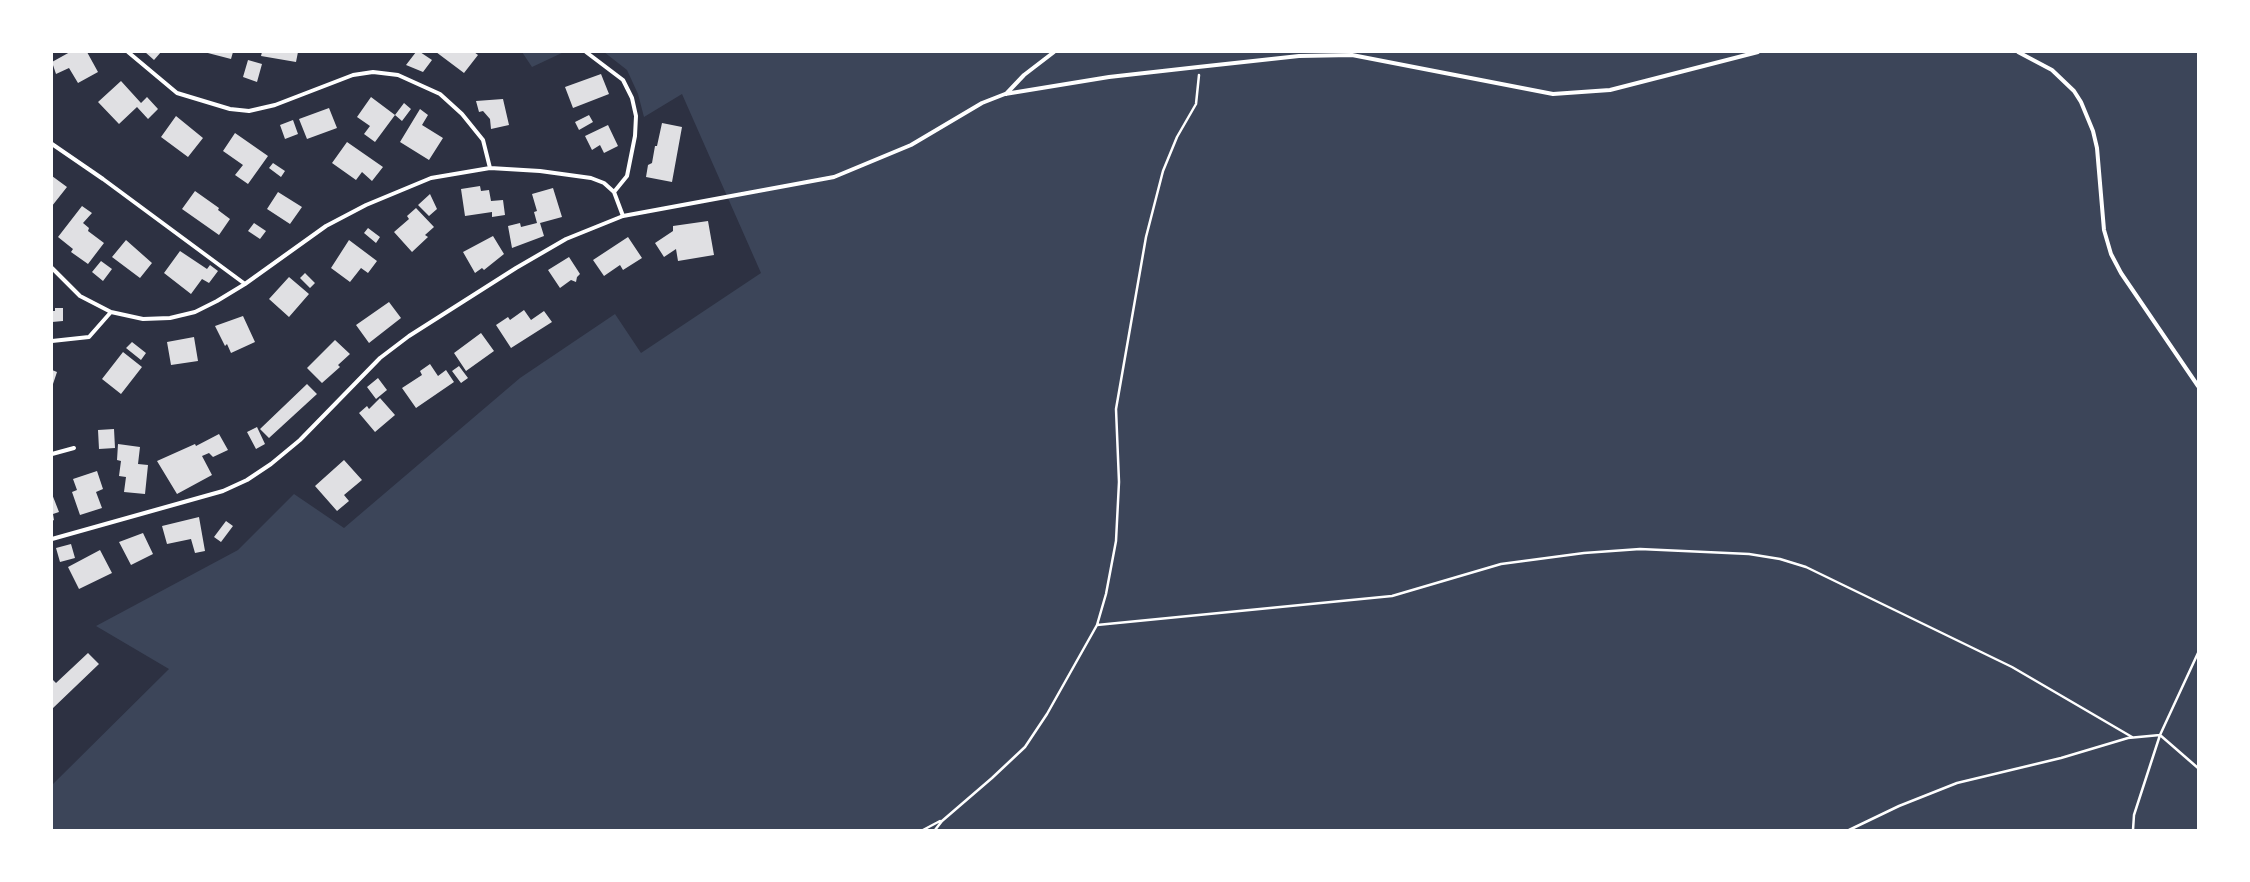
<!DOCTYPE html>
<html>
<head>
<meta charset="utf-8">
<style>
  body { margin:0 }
  #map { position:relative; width:2250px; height:882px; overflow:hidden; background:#2d3142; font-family:Jost,sans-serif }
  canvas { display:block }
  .frame { position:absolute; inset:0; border:53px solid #fff; pointer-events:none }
</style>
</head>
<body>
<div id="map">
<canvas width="2250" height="882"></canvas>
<div class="frame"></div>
</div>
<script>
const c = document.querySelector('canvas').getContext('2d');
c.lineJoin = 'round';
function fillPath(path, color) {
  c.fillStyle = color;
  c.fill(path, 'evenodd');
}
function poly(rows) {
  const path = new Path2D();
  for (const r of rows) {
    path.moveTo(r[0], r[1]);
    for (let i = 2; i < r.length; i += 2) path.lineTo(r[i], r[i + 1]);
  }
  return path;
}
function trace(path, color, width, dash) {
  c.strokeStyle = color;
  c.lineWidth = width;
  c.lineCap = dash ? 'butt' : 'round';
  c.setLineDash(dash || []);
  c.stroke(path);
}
const green = poly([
  [522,52,564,52,532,67],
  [604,52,2198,52,2198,830,52,830,52,785,169,669,96,626,238,550,294,494,344,528,520,378,615,314,641,353,761,273,682,94,644,117,638,94,627,70]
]);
const building = poly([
  [70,52,87,52,98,72,78,83,69,68,56,74,52,62],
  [145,52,161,52,154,60],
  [204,52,233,52,231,59],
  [262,52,298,52,296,62,261,56],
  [416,52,420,52,432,60,423,72,406,65],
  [436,52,474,52,478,55,464,73],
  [248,60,262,64,257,82,243,77],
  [601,74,609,94,573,108,565,87],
  [121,81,141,103,147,97,158,109,148,119,137,107,119,124,98,102],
  [371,97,395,115,375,142,364,134,370,126,357,117],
  [503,99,509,125,491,129,490,119,483,111,479,112,476,101],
  [404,103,411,109,402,121,395,115],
  [329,108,337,128,307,139,299,119],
  [420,109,428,115,422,125,443,138,429,160,400,142],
  [589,115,593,122,579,130,575,122],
  [176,116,203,138,188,157,161,137],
  [293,120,298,134,285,139,280,125],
  [662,123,682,127,672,182,646,177,648,165,652,163,655,146,657,146],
  [608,125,618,146,604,153,600,145,592,150,585,136],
  [235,133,268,156,248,184,235,175,243,165,223,151],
  [347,142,383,167,372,181,362,172,356,180,332,163],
  [273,163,285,171,281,177,269,168],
  [52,176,67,187,52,206],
  [480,186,481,191,489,190,491,201,503,200,505,215,492,217,492,212,465,216,461,189],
  [553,188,562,217,540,223,544,236,512,248,508,226,520,223,521,227,537,223,534,212,537,211,532,194],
  [195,191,219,208,218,210,230,219,219,235,182,209],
  [278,192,302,207,290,224,267,209],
  [430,194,437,209,429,216,418,205],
  [82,206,92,213,83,223,89,228,88,231,104,243,88,264,71,252,73,249,58,237],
  [416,208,434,227,425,235,428,237,412,252,394,232,409,219,407,216],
  [708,221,714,255,678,261,676,249,664,257,655,243,673,231,673,226],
  [254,223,266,231,260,239,248,231],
  [368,228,380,237,376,243,364,233],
  [493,236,504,254,484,270,482,268,475,273,463,252],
  [628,237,642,258,623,270,620,265,604,276,593,260],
  [126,240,152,263,140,278,112,257],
  [349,240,377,261,368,273,361,268,350,282,331,268],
  [180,251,207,269,210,265,218,271,209,283,202,279,191,294,164,273],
  [569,257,580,274,577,277,576,282,571,280,560,288,548,270],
  [101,261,112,269,103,281,92,272],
  [305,273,315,283,310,288,300,278],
  [289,277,309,294,289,317,269,299],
  [389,302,401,318,369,343,356,325],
  [55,308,63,308,63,321,52,322,52,311,55,311],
  [524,310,531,320,544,311,552,322,511,348,496,325,508,317,510,320],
  [243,316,255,342,231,353,227,344,225,346,215,326],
  [481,333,494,351,466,371,454,353],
  [194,337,198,361,171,365,167,342],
  [335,340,350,354,338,365,340,367,322,383,307,368],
  [132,342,146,353,141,360,126,348],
  [123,352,142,367,121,394,102,379],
  [430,364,438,376,446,370,454,382,416,408,402,388,422,375,420,371],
  [459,366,468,378,461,383,452,371],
  [52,370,57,372,52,387],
  [378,378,387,390,376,399,367,387],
  [307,384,317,394,269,438,260,429],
  [380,398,395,415,375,432,359,413,367,406,369,409],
  [257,427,265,444,256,449,247,432],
  [114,429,115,448,99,449,98,430],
  [219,434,228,450,213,457,209,453,202,456,212,475,177,494,157,461,195,444,196,446],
  [118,444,140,447,138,464,148,465,145,494,124,492,126,477,119,476,121,461,117,460],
  [344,460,362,480,344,495,349,501,337,511,315,486],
  [97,471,103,489,96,492,102,508,80,515,72,492,77,490,73,479],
  [52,494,59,512,53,514,54,520,52,521],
  [199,517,205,551,195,553,191,539,167,544,162,526],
  [226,521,233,526,221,542,214,537],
  [143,533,153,554,131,565,119,542],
  [71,544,75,558,60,562,56,548],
  [100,550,112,573,79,589,68,567],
  [88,653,99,664,52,709,52,679,56,683]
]);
const path = poly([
  [1097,625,1392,596,1501,564,1584,553,1640,549,1749,554,1780,559,1806,567,2012,667,2132,737],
  [923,830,940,821],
  [935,830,942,821,992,778,1025,747,1047,714,1097,625,1106,594,1116,541,1119,482,1116,409,1146,237,1163,171,1177,137,1196,104,1199,75],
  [1849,830,1899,806,1957,783,2061,758,2128,738,2160,735,2198,768],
  [2133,830,2134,815,2160,735,2198,653]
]);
const minor = poly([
  [128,52,177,93,230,109,249,111,275,105,353,75,373,72,398,75,440,94,462,114,483,140,490,168],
  [586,52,623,80,632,98,636,116,635,136,627,176,614,192],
  [2018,52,2052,70,2074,91,2081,102,2093,131,2097,148,2104,230,2111,254,2121,273,2198,386],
  [1006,94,1024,75,1054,52],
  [52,144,103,179,245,284],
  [52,268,80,296,111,312,143,319,170,318,195,312,217,301,245,284,326,226,366,205,431,178,490,168,540,171,591,178,604,183,614,192,623,216],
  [52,341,89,337,111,312],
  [52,454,74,448],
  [52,539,223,491,247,480,271,464,300,440,380,358,409,336,516,268,566,239,623,216,834,177,911,145,982,103,1005,94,1109,77,1198,67,1299,56,1352,55,1553,94,1610,90,1758,52]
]);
fillPath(green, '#3c4559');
fillPath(building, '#e0e0e3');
trace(path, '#fff', 2.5);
trace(minor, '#fff', 4);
</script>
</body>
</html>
